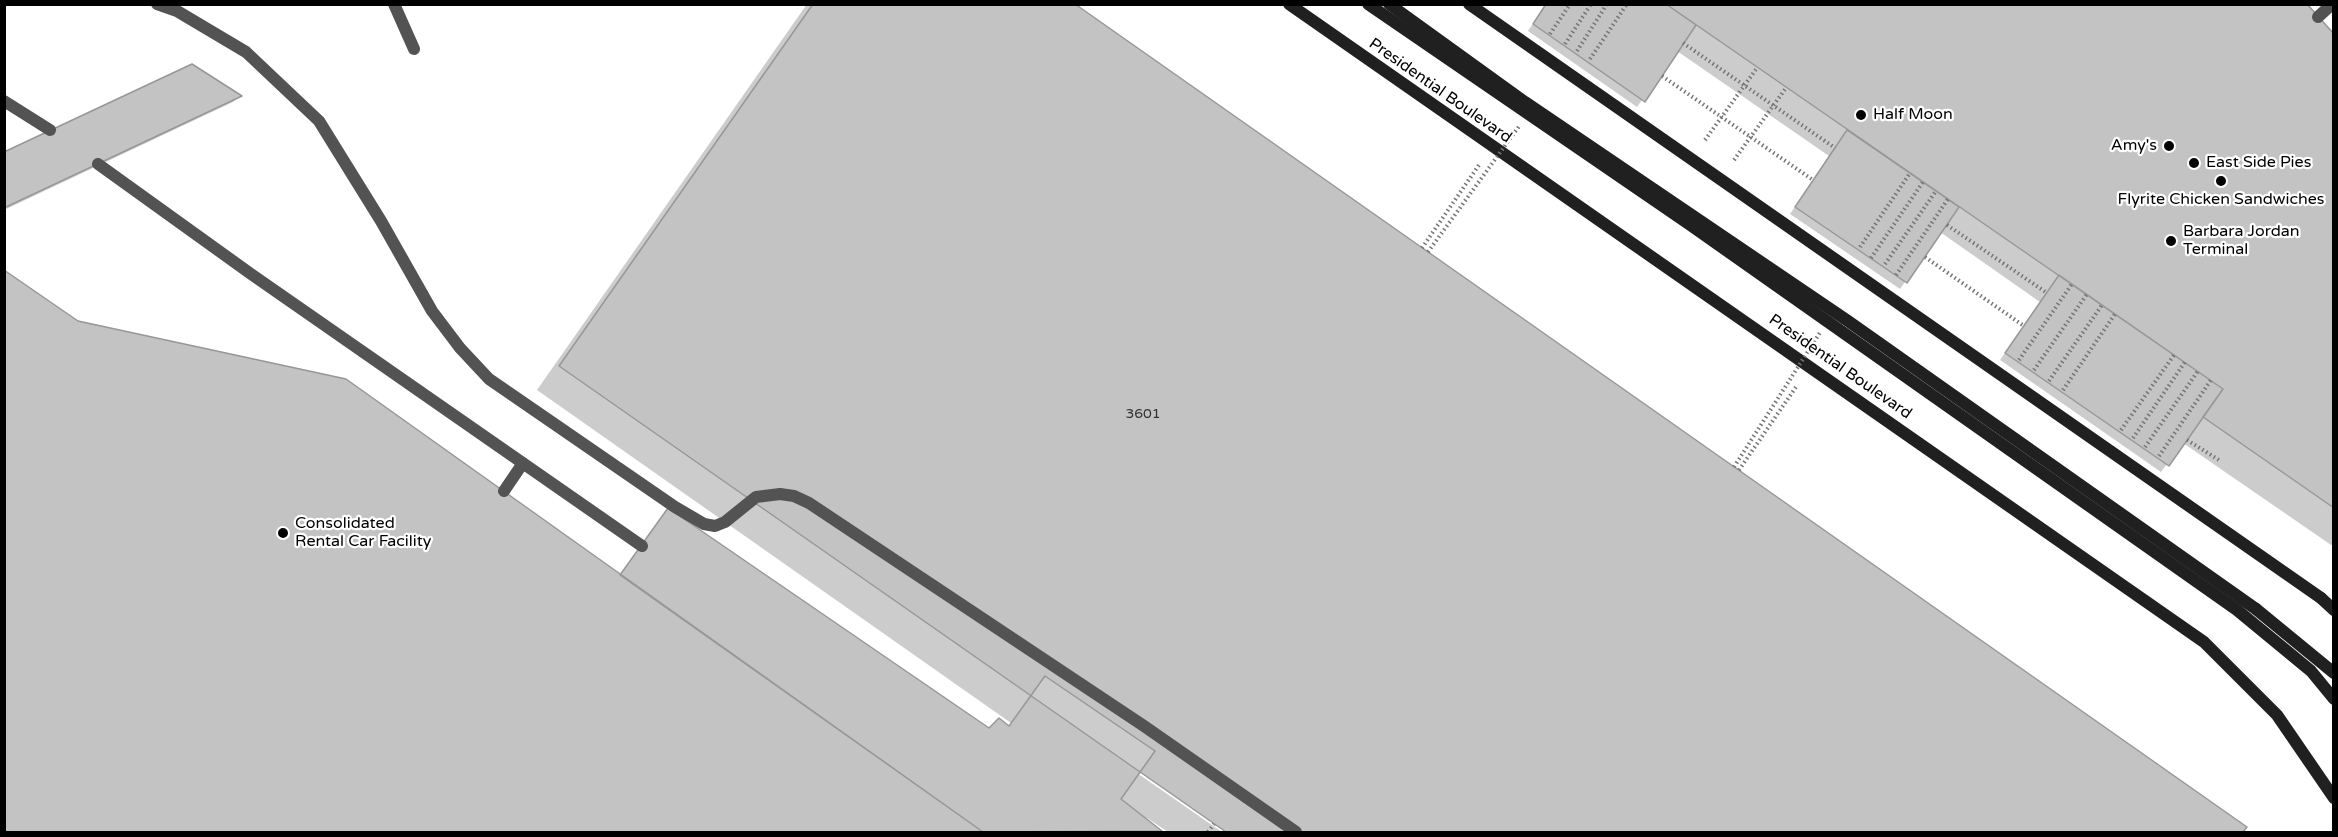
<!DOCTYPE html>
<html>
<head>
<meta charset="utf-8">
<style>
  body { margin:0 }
  #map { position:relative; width:2338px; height:837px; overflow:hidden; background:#fff; font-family:"Varela Round",sans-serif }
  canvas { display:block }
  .frame { position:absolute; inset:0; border:6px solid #000; pointer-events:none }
</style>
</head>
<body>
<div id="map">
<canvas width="2338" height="837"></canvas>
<div class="frame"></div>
</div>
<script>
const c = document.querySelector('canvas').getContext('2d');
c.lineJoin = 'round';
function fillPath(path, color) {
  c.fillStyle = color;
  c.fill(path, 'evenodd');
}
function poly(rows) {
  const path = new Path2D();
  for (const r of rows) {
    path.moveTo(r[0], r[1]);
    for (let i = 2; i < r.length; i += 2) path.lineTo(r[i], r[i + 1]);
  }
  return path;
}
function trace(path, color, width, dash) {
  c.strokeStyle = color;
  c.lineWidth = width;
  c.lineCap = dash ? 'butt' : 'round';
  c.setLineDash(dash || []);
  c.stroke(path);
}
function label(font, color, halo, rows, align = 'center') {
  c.font = font + ' "Varela Round",sans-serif';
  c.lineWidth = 4.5;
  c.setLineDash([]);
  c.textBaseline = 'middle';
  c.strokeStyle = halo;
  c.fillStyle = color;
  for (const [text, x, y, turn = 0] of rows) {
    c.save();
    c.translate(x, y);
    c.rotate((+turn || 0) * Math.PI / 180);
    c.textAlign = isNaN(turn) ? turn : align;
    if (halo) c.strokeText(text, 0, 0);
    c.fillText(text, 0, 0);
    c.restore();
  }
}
const shadow = poly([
  [807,4,1072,4,2245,827,2242,832,1227,832,1140,771,1137,773,1222,832,1168,832,1147,818,1145,820,1160,832,4,832,4,272,77,322,620,575,668,510,989,730,1008,727,1011,723,537,390],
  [1546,4,2305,4,2334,36,2334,547,2183,443,2161,472,2000,360,2040,302,1940,232,1900,289,1790,214,1829,156,1677,51,1637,107,1528,31],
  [239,96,233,102,4,210,4,153]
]);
const building = poly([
  [813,4,1075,4,2247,827,2243,832,1226,832,559,366,813,4],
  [1546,4,1666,4,1696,25,1645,102,1533,24,1546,4],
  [1666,4,2307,4,2334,34,2334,508,2203,417,2223,389,1666,4],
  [192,64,242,96,4,208,4,152,192,64],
  [1847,130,1959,207,1907,283,1795,207,1847,130],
  [4,270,78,321,346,379,983,832,4,832,4,270],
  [2059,275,2223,389,2169,466,2005,353,2059,275],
  [668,508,989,728,999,718,1009,726,1045,676,1155,751,1121,799,1162,831,983,832,620,575,668,508]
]);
const path = poly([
  [1550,34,1570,4],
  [1683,43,1835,148],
  [1565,44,1591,4],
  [1577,51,1607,4],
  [1590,59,1627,4],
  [1662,76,1813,180],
  [1705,140,1757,68],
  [1734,160,1786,88],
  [1947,225,2047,293],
  [1860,247,1910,173],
  [1422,248,1479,165],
  [1925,257,2024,326],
  [1885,264,1936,191],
  [1896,275,1948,199],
  [2019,360,2072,284],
  [2034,370,2087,294],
  [2049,381,2102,305],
  [2063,390,2115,314],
  [2121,430,2174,355],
  [2133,438,2185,362],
  [2187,440,2219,460],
  [2145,447,2198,371],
  [2159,456,2211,380],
  [1739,470,1796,387],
  [1208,832,1214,824]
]);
const lane = poly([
  [157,4,177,11,246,52,319,121,381,221,432,311,460,348,489,379,675,507,704,524,715,526,725,522,756,497,780,494,794,496,809,503,1144,726,1296,832],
  [394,4,414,49],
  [2318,17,2332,4],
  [4,101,50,130],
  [98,164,251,274,642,546],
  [504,491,523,463]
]);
const secondary = poly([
  [1289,4,2204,642,2277,715,2334,798],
  [1368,4,1689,224,2237,610,2311,671,2334,699],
  [2321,598,2334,610],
  [2256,609,2334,673]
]);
const pathBridge = poly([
  [1428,252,1520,125],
  [1871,258,1923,182],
  [1734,467,1821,331]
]);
const secondaryBridge = poly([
  [1389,4,1525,102,1848,321,2256,609],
  [1469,4,2321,598]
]);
const markers = [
  [1861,115,6,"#000"],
  [2169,146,6,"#000"],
  [2194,163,6,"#000"],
  [2221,181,6,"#000"],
  [2171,241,6,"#000"],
  [283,533,6,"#000"]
];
const numberNames = [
  ["3601",1143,414]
];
const streetNames = [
  ["Presidential Boulevard",1440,91,35],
  ["Presidential Boulevard",1840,367,35]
];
const poiNames = [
  ["Half Moon",1873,115],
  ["Amy's",2157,146,"right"],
  ["East Side Pies",2206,163],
  ["Flyrite Chicken Sandwiches",2221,200,"center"],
  ["Barbara Jordan",2183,232],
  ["Terminal",2183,250],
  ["Consolidated",295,524],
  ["Rental Car Facility",295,542]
];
fillPath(shadow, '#0003');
fillPath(building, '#c3c3c3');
trace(building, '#979797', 1.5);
trace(path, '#757575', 4, [1.5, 3]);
trace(lane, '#535353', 12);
trace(secondary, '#202020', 12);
trace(pathBridge, '#757575', 4, [1.5, 3]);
trace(secondaryBridge, '#202020', 12);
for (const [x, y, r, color] of markers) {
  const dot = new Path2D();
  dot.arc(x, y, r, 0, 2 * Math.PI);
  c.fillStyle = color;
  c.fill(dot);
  trace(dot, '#fff', 2);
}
label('14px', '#313131', null, numberNames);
label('16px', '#000', '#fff', streetNames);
label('16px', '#000', '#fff', poiNames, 'left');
</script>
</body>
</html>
